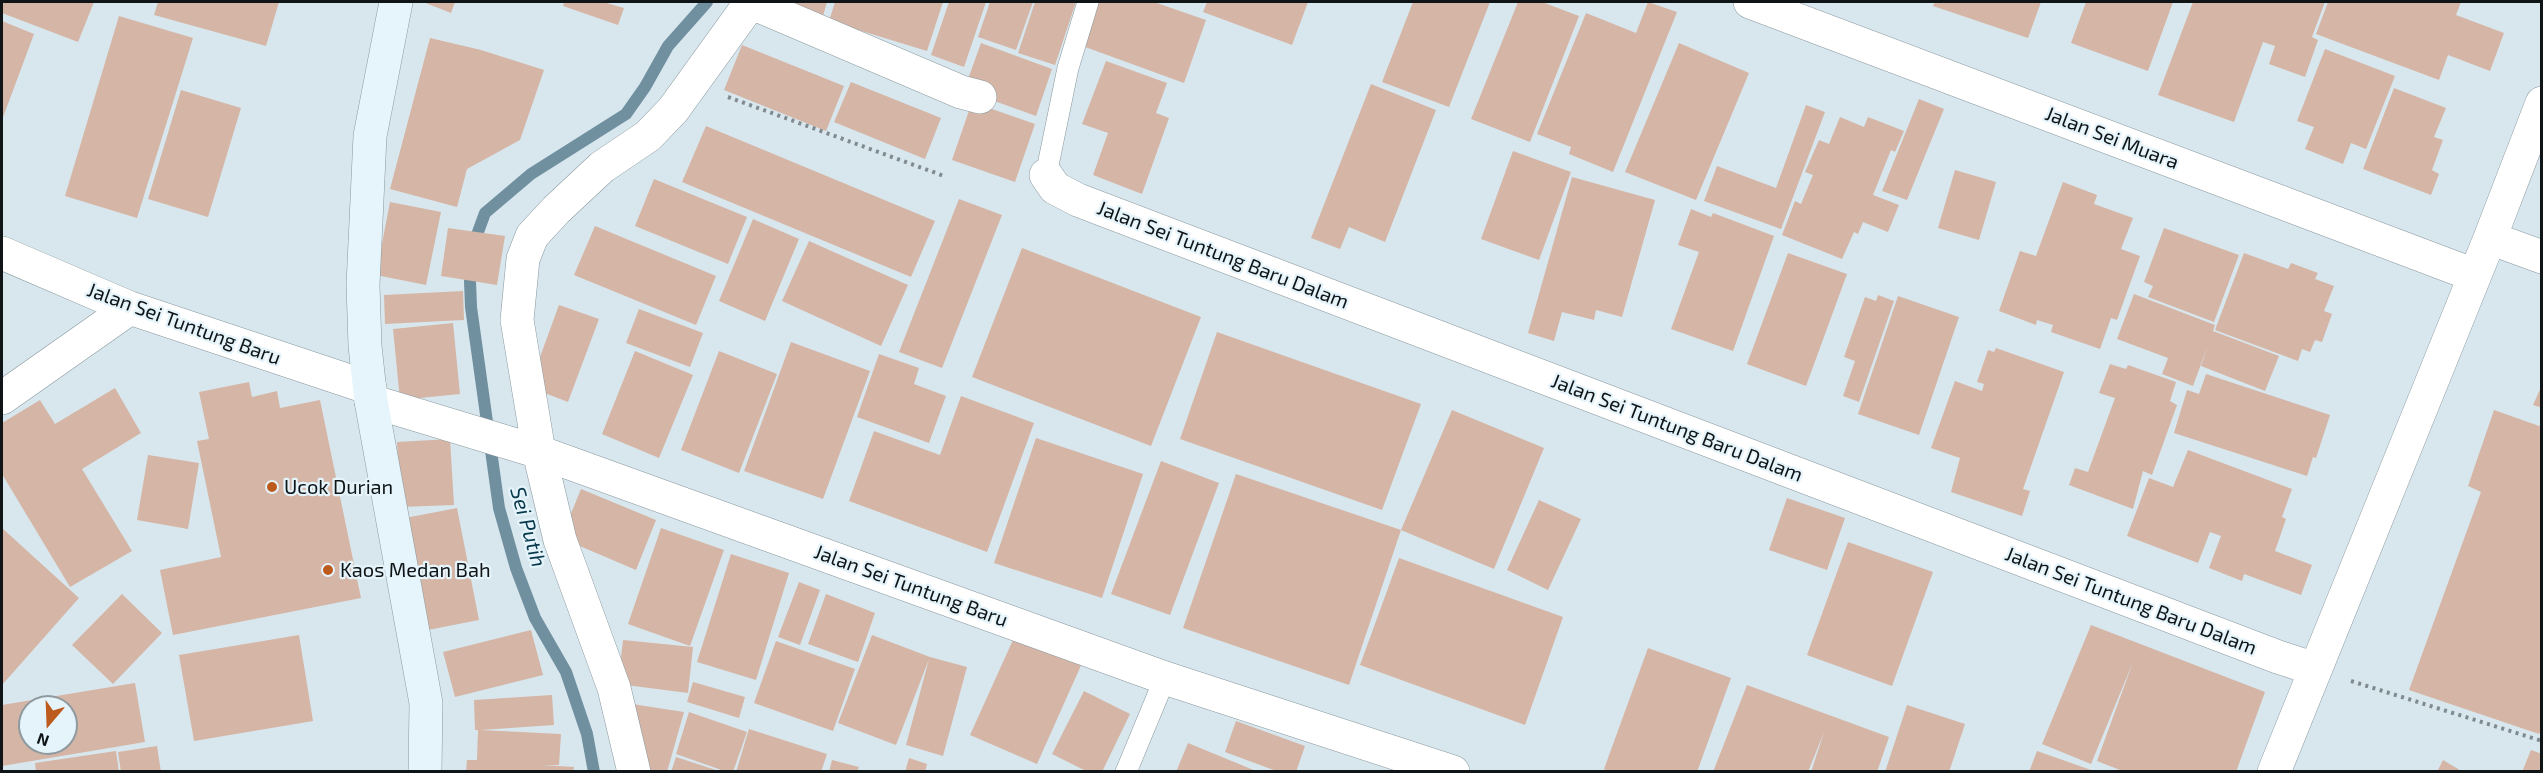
<!DOCTYPE html>
<html>
<head>
<meta charset="utf-8">
<style>
  body { margin:0 }
  #map { position:relative; width:2543px; height:773px; overflow:hidden; background:#d8e7ee; font-family:"Exo 2",sans-serif }
  canvas { display:block }
  .frame { position:absolute; inset:0; border:3px solid #0f1416; pointer-events:none }
  .north { position:absolute; left:18px; top:695px; width:60px; height:60px; box-sizing:border-box; background:#e5f4fb; border:2px solid #8f9a9f; border-radius:50%; rotate:199deg; font-size:16px; font-weight:700; line-height:24px; text-align:center; color:#0f1416 }
  .north::after { content:''; display:block; margin:auto; width:21px; height:27px; background:#bd5b1e; clip-path:polygon(50% 0,100% 100%,50% 72%,0 100%) }
</style>
</head>
<body>
<div id="map">
<canvas width="2543" height="773"></canvas>
<div class="frame"></div>
<div class="north">N</div>
</div>
<script>
const c = document.querySelector('canvas').getContext('2d');
c.lineJoin = 'round';
function poly(rows) {
  const path = new Path2D();
  for (const r of rows) {
    path.moveTo(r[0], r[1]);
    for (let i = 2; i < r.length; i += 2) path.lineTo(r[i], r[i + 1]);
  }
  return path;
}
function trace(path, color, width, dash) {
  c.strokeStyle = color;
  c.lineWidth = width;
  c.lineCap = dash ? 'butt' : 'round';
  c.setLineDash(dash || []);
  c.stroke(path);
}
function fillPath(path, color) {
  c.fillStyle = color;
  c.fill(path, 'evenodd');
}
function label(font, color, halo, rows, align = 'center') {
  c.font = font + ' "Exo 2",sans-serif';
  c.lineWidth = 4.5;
  c.setLineDash([]);
  c.textBaseline = 'middle';
  c.strokeStyle = halo;
  c.fillStyle = color;
  for (const [text, x, y, turn = 0] of rows) {
    c.save();
    c.translate(x, y);
    c.rotate((+turn || 0) * Math.PI / 180);
    c.textAlign = isNaN(turn) ? turn : align;
    if (halo) c.strokeText(text, 0, 0);
    c.fillText(text, 0, 0);
    c.restore();
  }
}
const stream = poly([
  [478,232,485,213,531,174,626,114,645,87,668,46,707,2],
  [470,281,471,307,499,508,516,568,535,618,566,672,587,734,594,772]
]);
const building = poly([
  [2,2,94,2,78,42,2,13],
  [158,2,279,2,266,46,154,15],
  [423,2,455,2,451,13],
  [564,2,603,2,624,8,618,25,563,6],
  [785,2,827,2,823,16],
  [835,2,943,2,927,51,829,21],
  [949,2,986,2,964,67,931,55],
  [990,2,1033,2,1016,50,978,37],
  [1035,2,1076,2,1055,65,1018,53],
  [1092,2,1154,2,1206,20,1184,83,1077,44],
  [1207,2,1308,2,1292,45,1203,12],
  [1413,2,1490,2,1449,107,1382,82],
  [1518,2,1542,2,1579,16,1530,142,1471,119],
  [1648,2,1677,12,1613,172,1569,154,1571,147,1537,134,1586,13,1636,33],
  [1935,2,2041,2,2028,38,1933,6],
  [2086,2,2173,2,2148,71,2071,43],
  [2193,2,2325,2,2312,37,2318,40,2305,77,2269,64,2275,46,2263,42,2234,122,2158,95],
  [2328,2,2461,2,2456,15,2504,33,2490,71,2448,55,2439,80,2316,34],
  [119,16,193,38,137,218,65,196],
  [2,21,34,34,2,120],
  [430,38,481,50,544,70,520,140,467,169,457,207,390,189],
  [981,43,1052,69,1036,116,964,90],
  [1679,43,1749,73,1696,200,1625,172],
  [742,45,844,86,826,131,724,90],
  [2325,49,2395,76,2366,149,2351,143,2343,164,2305,149,2314,127,2297,121],
  [1106,61,1167,83,1156,113,1169,118,1142,194,1093,175,1108,133,1082,124],
  [851,82,941,118,925,159,834,122],
  [1371,84,1436,110,1385,242,1349,227,1340,249,1311,238],
  [2394,88,2446,108,2434,137,2443,140,2432,170,2439,174,2431,195,2363,169],
  [181,90,241,108,208,217,148,199],
  [1919,99,1944,109,1907,200,1882,191],
  [972,102,1035,124,1015,182,952,160],
  [1806,105,1825,112,1781,229,1704,201,1717,166,1776,188],
  [1840,117,1864,127,1868,117,1904,131,1895,152,1891,150,1873,195,1899,205,1888,232,1863,222,1858,234,1854,232,1842,259,1782,235,1795,201,1801,204,1813,175,1805,172,1819,140,1829,144],
  [706,126,935,221,911,277,682,182],
  [1513,151,1571,172,1539,260,1481,239],
  [1955,170,1996,182,1979,240,1938,228],
  [1572,177,1655,200,1622,317,1596,310,1594,320,1562,312,1554,341,1528,333],
  [654,179,747,217,728,264,635,226],
  [2063,182,2097,195,2094,204,2133,218,2121,249,2140,256,2117,320,2111,318,2100,349,2051,332,2053,325,2037,320,2036,325,1999,311,2020,251,2036,256],
  [959,199,1002,215,942,368,899,352],
  [390,202,441,212,426,285,376,275],
  [1691,209,1711,217,1713,213,1774,236,1733,351,1671,329,1699,252,1678,245],
  [753,219,799,239,765,321,719,301],
  [595,226,716,276,696,325,574,275],
  [448,228,505,236,497,285,441,276],
  [2164,228,2239,255,2214,322,2148,297,2153,286,2144,282],
  [809,241,908,285,881,346,782,301],
  [1022,248,1201,317,1151,446,972,377],
  [1788,253,1847,274,1806,386,1747,364],
  [2244,253,2288,269,2291,263,2318,273,2315,279,2334,286,2324,311,2332,314,2322,342,2315,340,2310,352,2302,349,2298,361,2215,330],
  [463,291,464,320,385,324,384,295],
  [2134,294,2215,325,2213,331,2279,356,2265,391,2201,366,2208,345,2193,386,2162,374,2168,358,2117,339],
  [1878,295,1894,301,1859,402,1843,396,1855,361,1844,357,1865,297,1876,301],
  [1898,296,1959,317,1919,435,1858,414],
  [559,305,599,319,568,402,529,387],
  [639,309,703,333,690,367,626,343],
  [453,323,460,394,400,400,393,329],
  [1217,332,1421,404,1382,510,1180,439],
  [791,342,870,371,823,499,744,471],
  [1996,348,2064,372,2023,489,2030,491,2022,516,1951,492,1960,458,1931,448,1955,381,1982,391,1984,384,1977,382,1988,350,1994,352],
  [635,351,693,375,659,458,602,434],
  [719,351,777,374,739,473,681,450],
  [879,354,919,368,914,384,946,396,929,443,857,417],
  [2110,364,2126,369,2128,365,2176,382,2170,401,2177,405,2152,475,2143,471,2133,509,2069,485,2075,468,2088,472,2115,398,2099,393],
  [2206,374,2330,415,2316,458,2313,457,2307,476,2174,433,2187,390,2199,394],
  [249,382,252,397,277,391,280,408,320,400,361,598,173,635,160,570,221,557,197,441,209,439,199,392],
  [2542,385,2542,408,2533,405],
  [115,388,141,433,82,469,132,551,70,587,2,474,2,423,40,400,55,424],
  [961,396,1034,423,987,552,849,501,874,431,940,455],
  [1452,410,1544,448,1494,569,1401,530],
  [2494,410,2542,427,2542,727,2539,734,2409,690,2481,492,2468,486],
  [1036,438,1143,474,1102,598,994,563],
  [450,439,454,505,400,507,397,442],
  [2188,450,2292,489,2282,517,2286,519,2275,551,2312,565,2301,595,2244,574,2242,581,2209,568,2221,536,2210,532,2198,563,2127,536,2149,478,2173,487],
  [148,455,199,463,188,529,137,520],
  [1161,461,1219,483,1170,615,1111,594],
  [1236,474,1401,530,1349,685,1183,628],
  [581,489,656,520,636,570,561,538],
  [1787,498,1845,518,1827,570,1769,550],
  [1539,500,1581,519,1548,590,1507,570],
  [457,508,479,620,423,631,400,519],
  [2,528,79,598,2,685],
  [661,528,724,550,690,646,628,624],
  [1848,542,1933,572,1892,686,1807,655],
  [731,554,789,573,756,680,697,662],
  [1399,558,1563,617,1525,725,1360,665],
  [799,582,820,590,800,645,778,637],
  [122,594,162,633,113,684,72,645],
  [826,594,875,613,858,662,808,644],
  [2091,625,2265,692,2236,772,2125,772,2097,761,2133,662,2091,764,2042,744],
  [531,630,543,675,455,697,443,652],
  [1017,631,1083,661,1037,764,970,735],
  [299,635,313,721,194,741,179,655],
  [872,635,930,657,967,667,943,756,906,745,929,659,896,745,838,723],
  [623,640,693,647,688,693,618,684],
  [776,641,855,669,833,731,754,703],
  [1648,648,1731,678,1697,772,1610,772,1604,769],
  [693,682,745,697,739,718,687,702],
  [135,683,145,742,2,766,2,705],
  [30,707,66,707,66,743,30,743],
  [1747,685,1889,737,1877,772,1811,772,1824,732,1808,772,1713,772],
  [1084,691,1130,714,1102,772,1088,772,1052,754],
  [552,695,554,725,481,730,561,734,559,765,543,765,574,767,573,772,466,772,467,760,477,760,478,730,475,730,474,700],
  [619,702,684,712,667,772,637,772],
  [1907,705,1965,724,1949,772,1885,772],
  [689,712,747,732,733,772,727,772,676,754],
  [1236,721,1305,746,1296,772,1279,772,1225,752],
  [749,729,827,754,821,772,736,772],
  [1188,743,1256,771,1256,772,1176,772],
  [157,746,161,772,121,772,118,752],
  [2531,750,2542,754,2542,772,2522,772],
  [116,751,119,772,36,772,35,763],
  [2037,751,2094,771,2094,772,2029,772],
  [676,757,719,771,719,772,671,772],
  [909,758,927,764,925,772,905,772],
  [832,760,859,767,857,772,829,772],
  [2443,760,2463,772,2437,772]
]);
const path = poly([
  [728,97,944,176],
  [2351,681,2542,741]
]);
const lane = poly([
  [1046,175,1068,68,1088,2],
  [1126,772,1165,678]
]);
const street = poly([
  [750,2,961,92,980,97],
  [1750,2,2474,275],
  [1046,175,1055,188,1078,200,2278,657,2315,669],
  [2490,238,2542,257],
  [2,253,130,308,370,388],
  [2,398,130,308],
  [371,401,539,452,1165,678,1453,772],
  [634,772,614,688,560,540,539,452,517,320,523,259,532,236,556,210,602,167,648,136,673,110,751,2],
  [2274,772,2490,238,2542,103]
]);
const secondary = poly([
  [396,2,370,136,363,285,365,346,371,401,426,703,425,772]
]);
const markers = [
  [272,487,6,"#bd5b1e"],
  [328,570,6,"#bd5b1e"]
];
const streetNames = [
  ["Jalan Sei Muara",2112,138,21],
  ["Jalan Sei Tuntung Baru Dalam",1223,255,21],
  ["Jalan Sei Tuntung Baru",184,324,20],
  ["Jalan Sei Tuntung Baru Dalam",1677,428,21],
  ["Jalan Sei Tuntung Baru",911,586,20],
  ["Jalan Sei Tuntung Baru Dalam",2131,601,21]
];
const poiNames = [
  ["Ucok Durian",284,487],
  ["Kaos Medan Bah",340,570]
];
const waterNames = [
  ["Sei Putih",528,527,74]
];
trace(stream, '#7090a0', 12);
fillPath(building, '#d5b5a5');
trace(lane, '#8a989e', 22);
trace(street, '#8a989e', 34);
trace(secondary, '#8a989e', 34);
trace(path, '#808a8f', 4, [3, 4.5]);
trace(lane, '#fff', 21);
trace(street, '#fff', 33);
trace(secondary, '#e6f4fb', 33);
for (const [x, y, r, color] of markers) {
  const dot = new Path2D();
  dot.arc(x, y, r, 0, 2 * Math.PI);
  c.fillStyle = color;
  c.fill(dot);
  trace(dot, '#e5f4fb', 2);
}
label('20px', '#0f1416', '#e5f4fb', streetNames);
label('20px', '#0f1416', '#e5f4fb', poiNames, 'left');
label('italic 21px', '#09394c', '#e5f4fb', waterNames);
</script>
</body>
</html>
